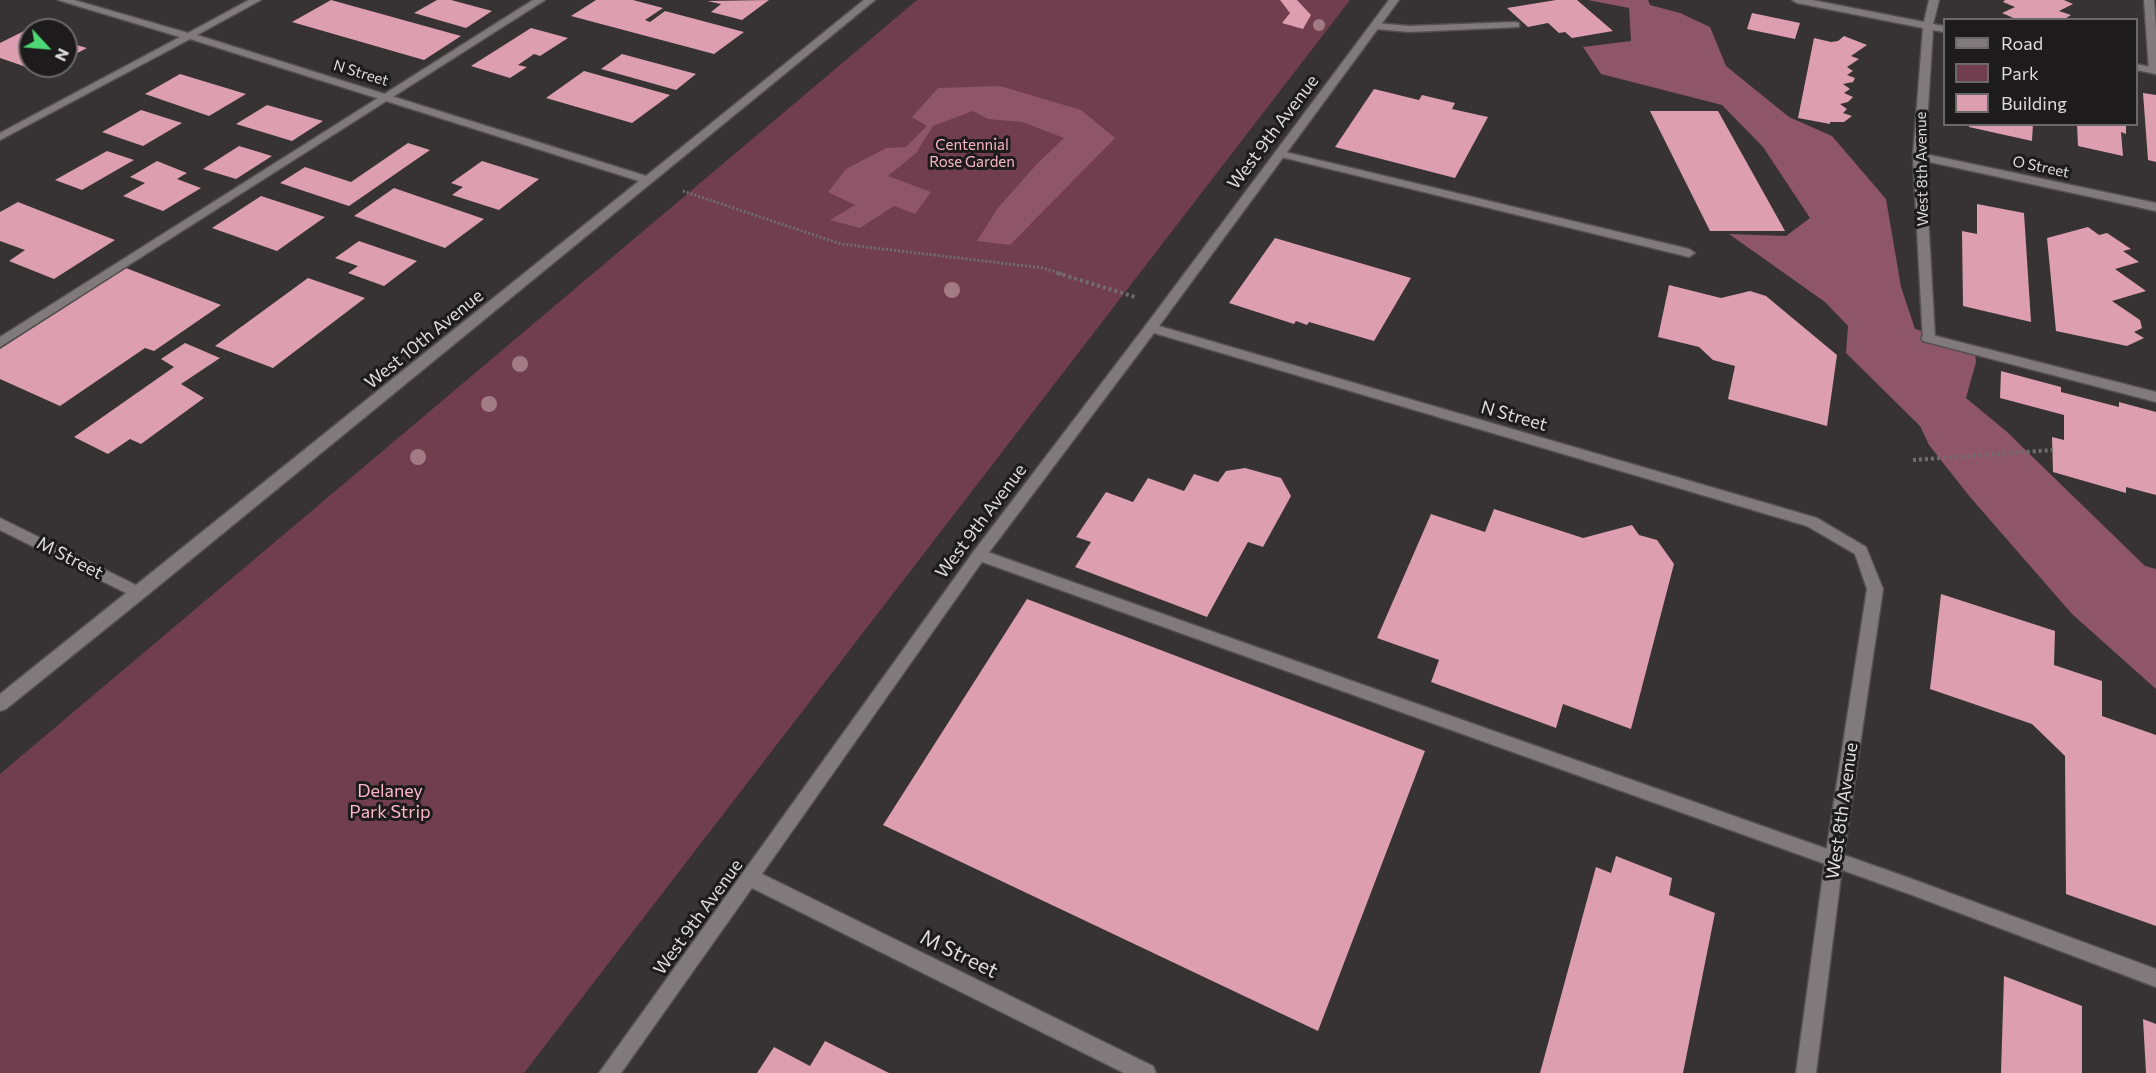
<!DOCTYPE html>
<html>
<head>
<meta charset="utf-8">
<style>
  body { margin:0 }
  #map { position:relative; width:2156px; height:1073px; overflow:hidden; background:#373233; font-family:Commissioner,sans-serif }
  canvas { display:block }
  .legend { position:absolute; left:1943px; top:18px; width:195px; height:108px; box-sizing:border-box; background:#1d1b1b; border:2px solid #6b6869; margin:0; padding:8px 10px; list-style:none; font-size:18px; color:#dfdcdd }
  .legend li { display:flex; align-items:center; gap:12px; height:30px }
  .legend b { width:30px; border:2px solid #6b6869 }
  .north { position:absolute; left:18px; top:18px; width:60px; height:60px; box-sizing:border-box; background:#1d1b1b; border:2px solid #6b6869; border-radius:50%; rotate:116deg; font-size:16px; font-weight:700; line-height:24px; text-align:center; color:#dfdcdd }
  .north::after { content:''; display:block; margin:auto; width:21px; height:27px; background:#4fd675; clip-path:polygon(50% 0,100% 100%,50% 72%,0 100%) }
</style>
</head>
<body>
<div id="map">
<canvas width="2156" height="1073"></canvas>
<ul class="legend">
<li><b style="height:8px;background:#807a7c"></b>Road</li>
<li><b style="height:16px;background:#713e4f"></b>Park</li>
<li><b style="height:16px;background:#dc9eb0"></b>Building</li>
</ul>
<div class="north">N</div>
</div>
<script>
const c = document.querySelector('canvas').getContext('2d');
c.lineJoin = 'round';
function fillPath(path, color) {
  c.fillStyle = color;
  c.fill(path, 'evenodd');
}
function poly(rows) {
  const path = new Path2D();
  for (const r of rows) {
    path.moveTo(r[0], r[1]);
    for (let i = 2; i < r.length; i += 2) path.lineTo(r[i], r[i + 1]);
  }
  return path;
}
function trace(path, color, width, dash) {
  c.strokeStyle = color;
  c.lineWidth = width;
  c.lineCap = dash ? 'butt' : 'round';
  c.setLineDash(dash || []);
  c.stroke(path);
}
function label(font, color, halo, rows, align = 'center') {
  c.font = font + ' Commissioner,sans-serif';
  c.lineWidth = 6;
  c.setLineDash([]);
  c.textBaseline = 'middle';
  c.strokeStyle = halo;
  c.fillStyle = color;
  for (const [text, x, y, turn = 0] of rows) {
    c.save();
    c.translate(x, y);
    c.rotate((+turn || 0) * Math.PI / 180);
    c.textAlign = isNaN(turn) ? turn : align;
    if (halo) c.strokeText(text, 0, 0);
    c.fillText(text, 0, 0);
    c.restore();
  }
}
const green = poly([
  [917,0,1350,0,524,1073,0,1073,0,774]
]);
const forest = poly([
  [1588,0,1648,0,1650,5,1680,13,1710,27,1726,66,1789,117,1832,136,1886,199,1901,287,1915,329,1974,346,1976,362,1966,398,2006,431,2145,566,2156,569,2156,689,2072,614,1970,497,1929,445,1920,426,1846,353,1848,326,1825,302,1729,234,1786,236,1810,218,1763,147,1722,105,1601,74,1583,47,1631,41,1629,8],
  [1000,86,1081,110,1115,138,1010,245,977,241,998,208,1037,164,1064,138,1022,122,988,119,973,111,933,126,916,153,888,176,931,192,915,214,894,206,860,228,830,220,855,205,828,192,846,169,886,148,906,147,927,126,912,117,938,88]
]);
const building = poly([
  [331,0,461,36,424,60,292,22],
  [437,0,451,0,492,11,466,28,414,13],
  [596,0,633,0,663,8,645,20,650,22,665,11,744,32,714,54,571,16],
  [769,0,742,20,711,12,721,4,707,1],
  [1280,0,1297,0,1311,15,1303,29,1282,23,1290,13],
  [1556,0,1577,0,1613,31,1572,38,1565,32,1559,33,1548,23,1528,27,1507,8],
  [2005,0,2064,0,2073,4,2059,11,2071,15,2063,20,2018,20,2002,13,2015,7,2003,2],
  [1752,13,1800,23,1795,39,1747,29],
  [531,28,568,38,540,56,534,54,518,65,527,67,510,78,471,66],
  [28,29,30,66,52,66,41,72,0,58,0,43],
  [1844,36,1867,45,1851,56,1859,59,1847,67,1853,71,1847,75,1855,78,1853,82,1843,84,1850,89,1844,93,1853,97,1848,102,1840,104,1847,109,1843,113,1852,116,1844,122,1830,122,1830,124,1798,118,1814,38,1831,42,1838,41],
  [66,42,87,48,66,59],
  [622,54,696,74,676,90,601,69],
  [584,71,670,95,632,123,546,98],
  [180,74,246,94,209,116,145,94],
  [1374,89,1419,100,1422,95,1455,103,1452,109,1488,117,1455,178,1335,147],
  [2143,93,2156,95,2156,162,2148,160],
  [267,105,323,121,292,141,236,124],
  [141,110,182,123,143,146,102,132],
  [1650,111,1718,111,1785,231,1710,231],
  [1969,124,2033,124,2032,141,1969,127],
  [2077,124,2126,124,2126,134,2121,132,2123,156,2078,146],
  [408,143,430,150,349,206,280,183,305,167,351,182],
  [239,146,272,156,236,179,203,169],
  [107,151,134,160,82,190,55,180],
  [157,161,187,173,177,179,201,188,163,211,123,196,145,183,130,177],
  [482,161,539,179,499,210,452,195,463,187,451,183],
  [394,188,484,219,445,248,354,216],
  [261,196,325,217,277,251,212,228],
  [18,202,115,240,54,279,9,261,25,250,0,241,0,212],
  [1977,204,2024,213,2031,322,1963,306,1962,231,1977,234],
  [2088,227,2099,235,2107,233,2131,249,2123,251,2139,262,2115,269,2146,291,2112,301,2140,320,2142,328,2134,332,2144,338,2127,346,2056,331,2047,238],
  [1275,238,1411,278,1374,341,1309,322,1307,325,1296,321,1294,324,1229,303],
  [359,241,417,261,384,286,348,273,358,266,335,258],
  [126,268,221,305,154,351,145,348,60,406,0,379,0,349],
  [308,278,365,298,273,368,215,346],
  [1669,285,1721,298,1750,291,1766,296,1837,355,1827,426,1728,399,1735,366,1713,360,1699,347,1658,337],
  [185,343,220,358,181,384,204,398,141,444,130,439,108,454,74,437,174,367,161,359],
  [2001,371,2061,387,2061,392,2119,407,2119,402,2156,412,2156,495,2126,487,2126,493,2053,472,2052,437,2064,440,2064,415,2000,398],
  [1245,468,1281,478,1291,496,1263,547,1248,542,1207,617,1075,567,1091,542,1076,537,1106,492,1133,502,1148,478,1184,491,1194,474,1218,482,1226,471],
  [1494,509,1583,538,1632,525,1639,535,1657,540,1674,564,1631,729,1563,704,1556,728,1431,682,1439,660,1377,638,1431,514,1485,532],
  [1941,594,2055,631,2054,665,2102,681,2102,716,2156,735,2156,926,2066,894,2065,756,2032,724,1930,689],
  [1027,599,1425,751,1318,1031,883,825],
  [1616,856,1672,878,1669,895,1715,913,1683,1073,1540,1073,1596,867,1611,873],
  [2004,976,2082,1006,2082,1073,2001,1073],
  [2143,1019,2156,1024,2156,1073,2146,1073],
  [825,1041,889,1073,757,1073,774,1047,810,1066]
]);
const pathFar1 = poly([
  [683,191,841,244,1043,268,1062,274]
]);
const path = poly([
  [1057,273,1135,297],
  [1913,460,2053,450]
]);
const service = poly([
  [533,0,545,0,0,347,0,337,533,0],
  [2144,0,2154,0,2156,29,2156,74,2154,74,2149,71,2144,0],
  [1515,22,1519,23,1519,27,1409,32,1376,29,1371,26,1376,23,1409,26,1515,22],
  [1281,151,1689,249,1695,253,1689,257,1277,156,1277,152,1281,151],
  [1928,334,2156,392,2156,402,1923,341,1921,338,1928,334],
  [979,549,1912,879,2156,969,2156,987,1912,895,974,559,971,555,974,551,979,549]
]);
const minor = poly([
  [58,0,74,0,188,33,249,0,261,0,197,35,646,176,864,0,875,0,145,597,6,709,0,711,0,694,126,593,0,530,0,518,136,585,639,181,190,39,0,140,0,133,180,37,58,0],
  [1389,0,1399,0,1159,326,1817,518,1866,547,1883,589,1843,860,1816,1073,1796,1073,1825,860,1867,589,1855,554,1807,526,1154,333,984,559,762,874,1153,1066,1156,1073,1124,1073,752,888,621,1073,599,1073,974,551,1146,325,1389,0],
  [1792,0,1812,0,1924,22,1929,0,1939,0,1933,24,1944,26,1944,32,1933,30,1925,154,2156,203,2156,211,1925,161,1935,338,1933,341,1923,341,1913,156,1923,28,1797,3,1792,0],
  [2136,64,2156,68,2156,74,2136,70,2136,64]
]);
const trees = [
  [1319,25,6],
  [952,290,8],
  [520,364,8],
  [489,404,8],
  [418,457,8]
];
const farStreetnames = [
  ["N Street",361,73,17],
  ["O Street",2041,167,12],
  ["West 8th Avenue",1922,169,-91]
];
const farParknames = [
  ["Centennial",972,145],
  ["Rose Garden",972,162]
];
const streetNames = [
  ["West 9th Avenue",1273,132,-53],
  ["West 10th Avenue",424,339,-39],
  ["N Street",1514,416,16],
  ["West 9th Avenue",981,521,-53],
  ["M Street",70,558,27],
  ["West 8th Avenue",1842,811,-82],
  ["West 9th Avenue",698,917,-54]
];
const parkNames = [
  ["Delaney",390,791],
  ["Park Strip",390,812]
];
const nearStreetnames = [
  ["M Street",959,954,26]
];
fillPath(green, '#713e4f');
fillPath(forest, '#8e5668');
fillPath(building, '#dc9eb0');
trace(service, '#545051', 3);
trace(minor, '#545051', 3);
trace(pathFar1, '#716c6d', 3, [2, 2]);
trace(path, '#716c6d', 4, [3, 3]);
fillPath(service, '#807a7c');
fillPath(minor, '#807a7c');
c.fillStyle = '#a37b87';
for (const [x, y, r] of trees) {
  c.beginPath();
  c.arc(x, y, r, 0, 2 * Math.PI);
  c.fill();
}
label('15px', '#dfdcdd', '#1d1b1b', farStreetnames);
label('15px', '#fcb6cb', '#1d1b1b', farParknames);
label('18px', '#dfdcdd', '#1d1b1b', streetNames);
label('18px', '#fcb6cb', '#1d1b1b', parkNames);
label('21px', '#dfdcdd', '#1d1b1b', nearStreetnames);
</script>
</body>
</html>
